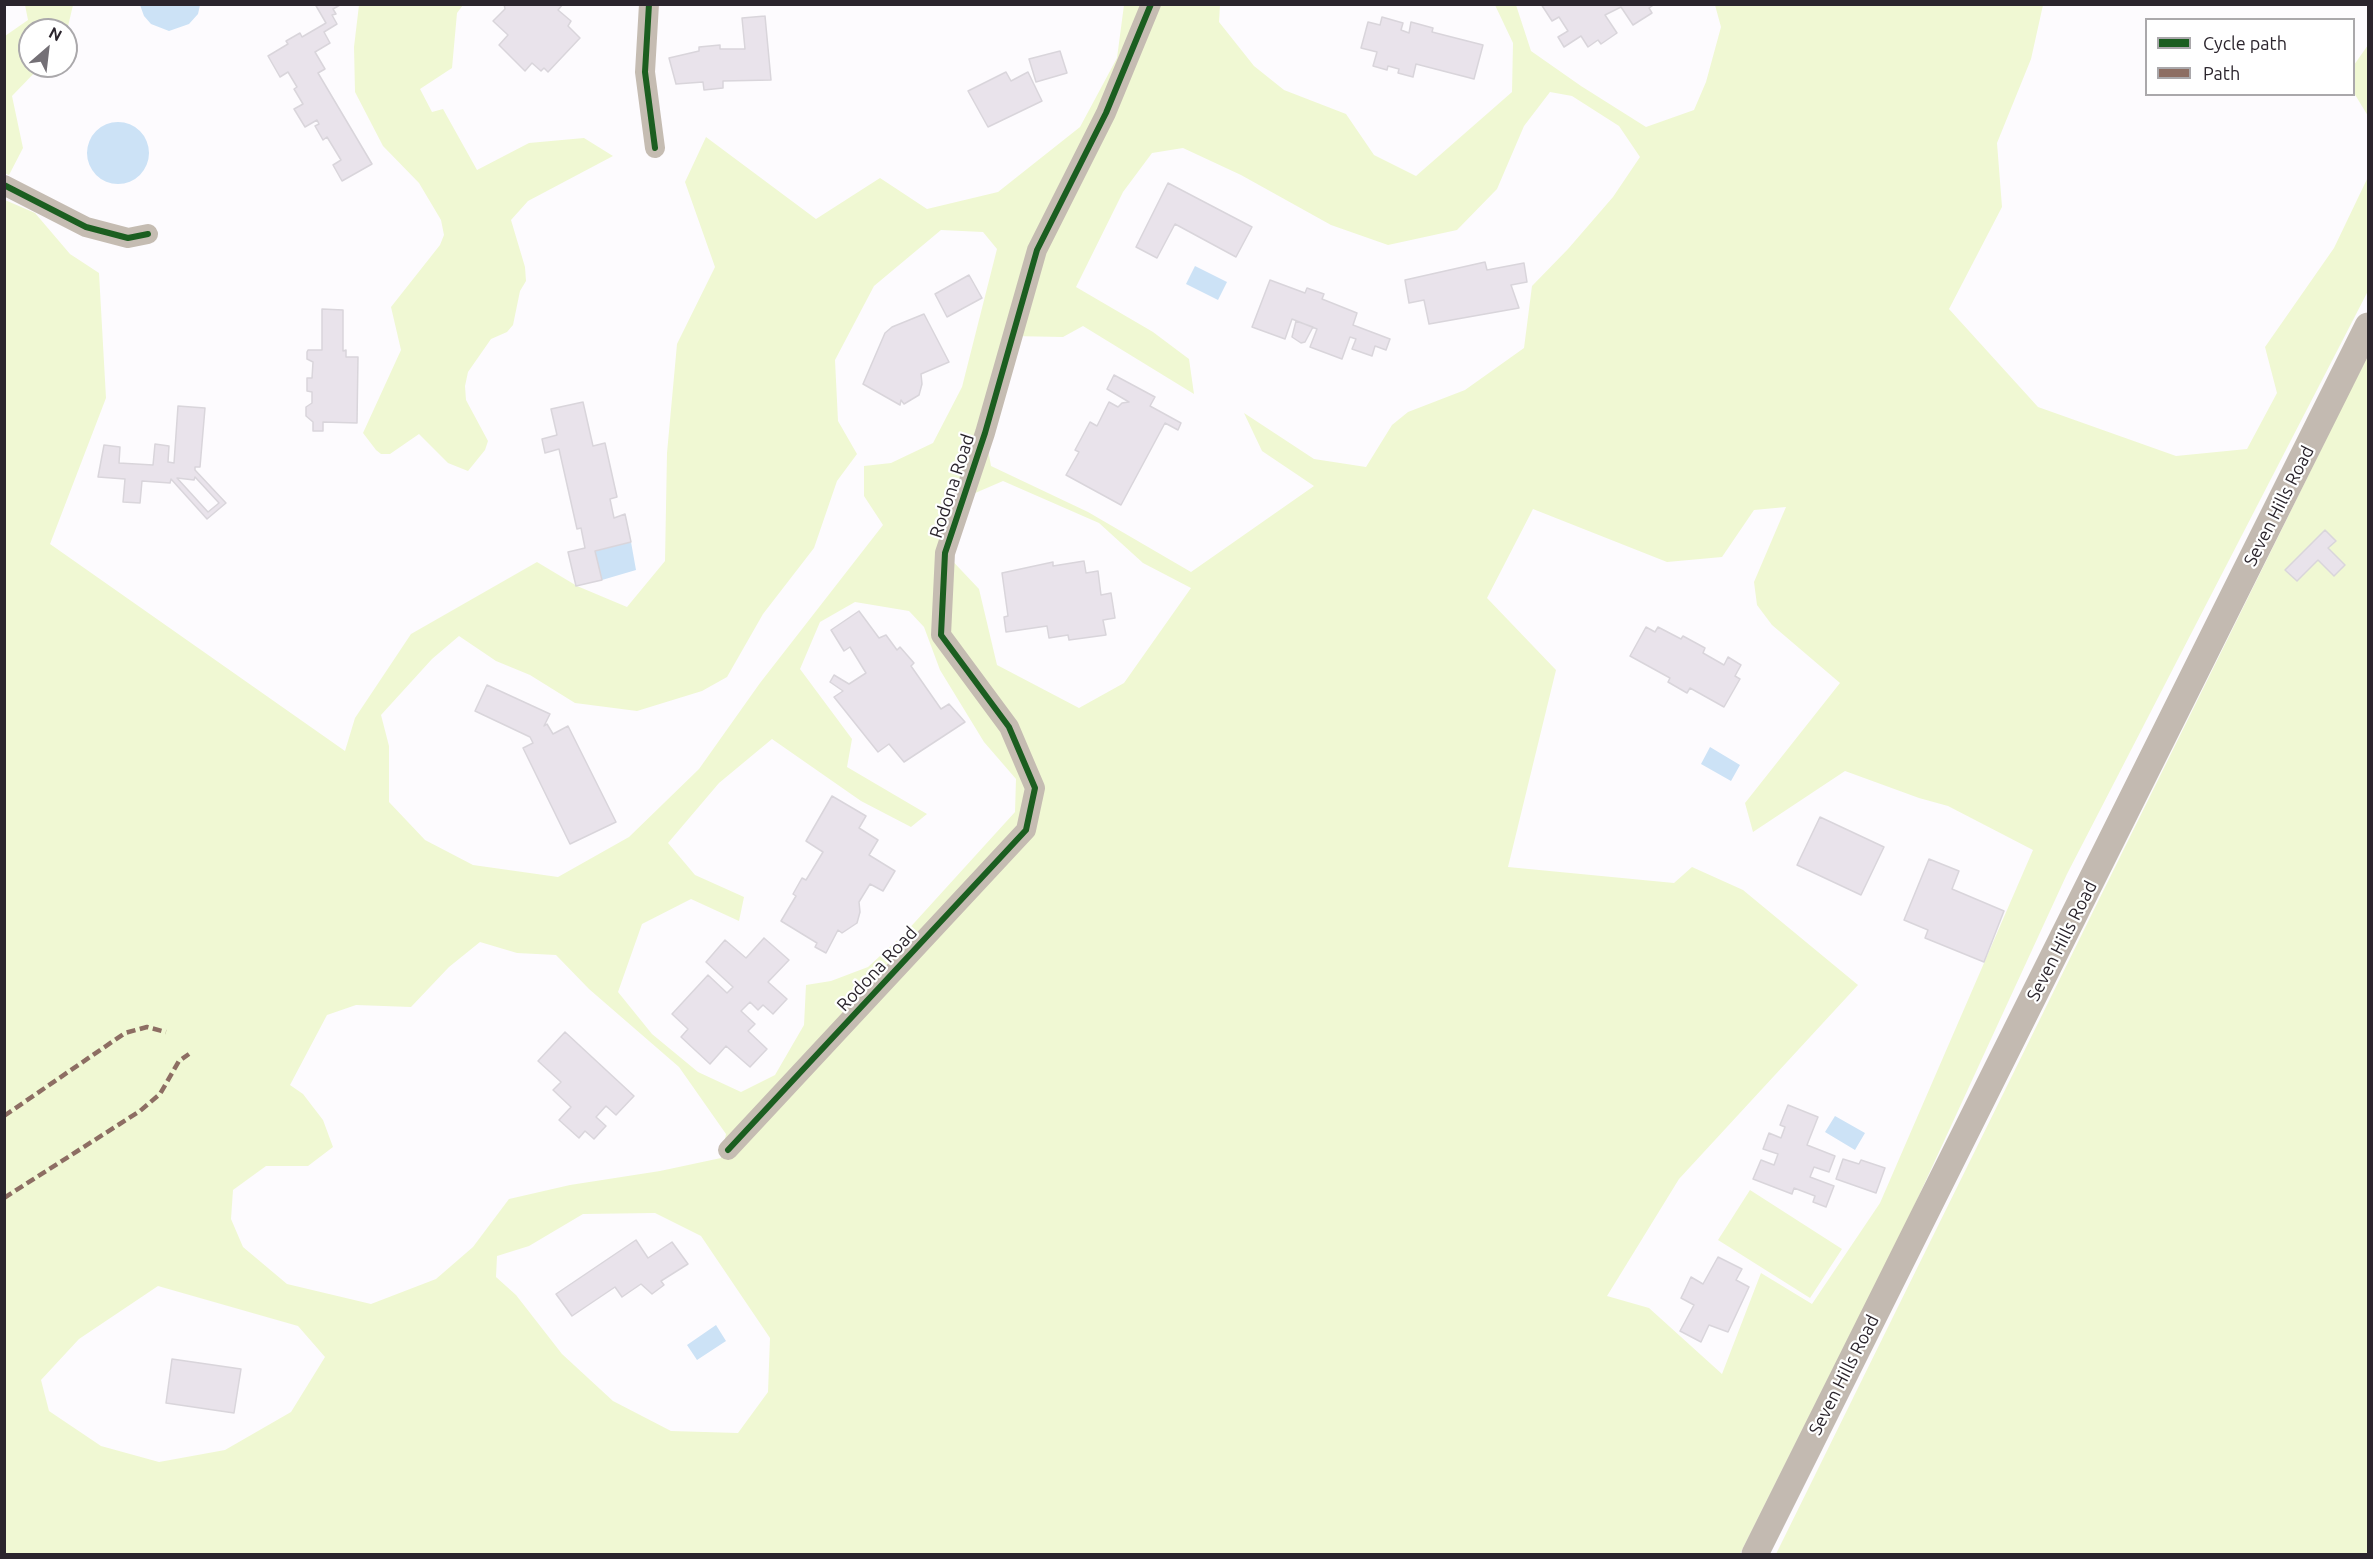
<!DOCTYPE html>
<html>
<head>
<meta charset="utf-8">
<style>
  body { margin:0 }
  #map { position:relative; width:2373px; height:1559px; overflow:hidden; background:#fdfbfe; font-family:Ubuntu,sans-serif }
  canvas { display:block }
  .frame { position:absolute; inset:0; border:6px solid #2b252d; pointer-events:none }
  .legend { position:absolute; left:2145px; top:18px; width:210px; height:78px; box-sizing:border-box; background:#fff; border:2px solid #aaa8ab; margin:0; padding:8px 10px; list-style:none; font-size:18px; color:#2b252d }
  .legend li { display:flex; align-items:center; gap:12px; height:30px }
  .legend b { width:30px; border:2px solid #aaa8ab }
  .north { position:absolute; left:18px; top:18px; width:60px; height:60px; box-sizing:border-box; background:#fff; border:2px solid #aaa8ab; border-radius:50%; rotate:28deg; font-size:16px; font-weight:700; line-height:24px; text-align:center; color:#2b252d }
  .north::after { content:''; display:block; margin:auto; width:21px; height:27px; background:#747076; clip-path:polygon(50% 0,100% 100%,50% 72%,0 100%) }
</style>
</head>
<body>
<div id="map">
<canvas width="2373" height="1559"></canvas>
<div class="frame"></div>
<ul class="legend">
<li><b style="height:8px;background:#1b5e20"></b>Cycle path</li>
<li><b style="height:8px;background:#8d6e63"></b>Path</li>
</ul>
<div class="north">N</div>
</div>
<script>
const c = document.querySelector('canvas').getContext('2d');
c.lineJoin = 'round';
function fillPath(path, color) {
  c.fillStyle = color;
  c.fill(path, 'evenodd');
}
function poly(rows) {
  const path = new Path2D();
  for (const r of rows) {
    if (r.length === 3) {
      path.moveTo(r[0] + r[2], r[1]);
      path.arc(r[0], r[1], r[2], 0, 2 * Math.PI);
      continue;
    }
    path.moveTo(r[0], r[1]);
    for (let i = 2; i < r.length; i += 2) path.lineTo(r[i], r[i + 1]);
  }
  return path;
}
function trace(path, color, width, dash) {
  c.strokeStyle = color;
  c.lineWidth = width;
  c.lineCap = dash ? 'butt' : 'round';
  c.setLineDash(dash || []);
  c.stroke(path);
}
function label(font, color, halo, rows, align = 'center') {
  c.font = font + ' Ubuntu,sans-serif';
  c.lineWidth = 4.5;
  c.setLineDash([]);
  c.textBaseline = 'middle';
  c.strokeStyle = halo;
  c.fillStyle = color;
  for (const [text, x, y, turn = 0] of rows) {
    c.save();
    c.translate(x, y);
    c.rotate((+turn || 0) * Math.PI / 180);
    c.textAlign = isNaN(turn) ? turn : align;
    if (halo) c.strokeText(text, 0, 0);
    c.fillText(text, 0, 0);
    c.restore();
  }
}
const green = poly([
  [25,5,73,5,66,35,66,30,30,30,30,66,41,66,12,96,23,148,9,175,4,173,5,36,28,20],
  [359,5,463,5,457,13,452,68,420,89,432,112,443,109,477,170,529,143,584,138,613,156,528,201,511,220,525,267,526,281,520,291,513,325,507,332,491,339,468,372,465,386,466,400,488,441,485,450,468,471,448,463,419,434,390,454,381,454,376,450,363,433,401,350,391,307,440,245,444,235,441,220,419,183,383,146,355,92,354,47],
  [1124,5,1220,5,1219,22,1254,66,1284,90,1346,114,1374,155,1416,176,1512,92,1513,43,1495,5,1516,5,1531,51,1581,86,1646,127,1694,110,1706,82,1721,27,1715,5,2043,5,2031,59,1997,143,2002,207,1949,309,2038,407,2176,456,2247,449,2277,393,2265,347,2334,248,2368,177,2368,291,2067,874,1910,1215,1740,1554,5,1554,5,200,35,213,70,254,99,273,106,398,50,544,345,751,355,718,411,634,537,562,577,586,627,607,665,561,667,453,677,344,715,267,685,182,706,137,816,219,880,178,927,209,998,192,1080,127,1117,58],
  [1550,92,1572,96,1619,126,1640,157,1613,197,1568,249,1532,286,1524,348,1465,390,1408,412,1392,425,1366,467,1314,459,1244,413,1262,451,1314,486,1191,572,1088,512,991,466,985,433,1011,336,1063,337,1083,326,1194,394,1189,359,1153,332,1076,287,1123,192,1152,153,1183,148,1241,175,1331,225,1388,245,1457,230,1497,189,1524,126],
  [941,230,983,232,997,249,962,387,933,443,891,463,864,466,864,496,883,525,760,683,699,769,629,837,558,877,473,865,425,840,389,802,389,746,381,715,432,659,459,636,496,661,530,675,575,703,637,711,702,691,727,677,763,614,814,548,837,481,857,454,838,421,835,360,874,286],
  [1003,481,1099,523,1143,563,1191,588,1124,683,1079,708,997,665,979,589,945,553,966,497],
  [1786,507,1754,582,1757,605,1772,625,1840,683,1745,803,1753,832,1845,771,1919,798,1948,806,2033,850,1880,1203,1812,1304,1761,1273,1722,1374,1649,1308,1607,1296,1679,1179,1858,985,1743,890,1692,867,1674,883,1508,867,1556,670,1487,598,1533,509,1667,562,1722,557,1754,510],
  [855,602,909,611,924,627,940,670,984,742,1016,779,1015,812,905,933,868,967,831,981,806,985,804,1025,775,1075,741,1092,698,1072,652,1034,618,992,642,924,691,899,739,921,744,897,695,875,668,843,719,783,772,739,861,801,911,827,927,814,847,767,852,739,800,669,820,622],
  [480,942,517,953,556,955,589,989,679,1067,726,1134,721,1158,660,1171,570,1185,509,1199,473,1247,436,1279,371,1304,287,1284,243,1247,231,1219,233,1190,266,1166,308,1166,333,1147,323,1120,303,1094,290,1085,327,1015,356,1005,411,1007,449,967],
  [655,1213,701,1236,770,1338,768,1392,738,1433,671,1431,613,1401,562,1354,516,1295,496,1277,497,1256,529,1246,583,1214],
  [158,1286,298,1326,325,1357,291,1412,225,1450,159,1462,101,1446,49,1411,41,1380,79,1339],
  [2368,45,2368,116,2354,93,2354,65],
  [2368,356,2368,1554,1776,1554,2349,393],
  [1750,1190,1842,1249,1810,1298,1718,1240]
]);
const water = poly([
  [140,5,140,4,200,5,198,14,189,24,169,31,151,24,144,16],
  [118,153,31],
  [1195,266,1227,282,1218,300,1186,284],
  [631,542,636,570,602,580,595,551],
  [1710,747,1740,765,1731,781,1701,764],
  [1835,1116,1865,1133,1855,1150,1825,1132],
  [716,1325,726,1341,697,1360,687,1345]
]);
const building = poly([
  [315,4,340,5,333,9,336,14,332,15,337,24,324,32,330,43,315,52,325,69,318,73,372,164,342,181,333,165,341,160,327,137,323,140,315,126,319,124,317,120,305,127,294,109,303,104,294,89,297,87,288,72,280,77,268,56,288,44,286,41,300,33,302,37,326,23,315,4],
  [504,4,563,4,558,10,571,21,568,26,580,38,548,72,544,68,541,71,532,63,525,71,499,45,508,35,493,21,505,9,504,4],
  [1541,4,1655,4,1649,8,1652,13,1633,25,1621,7,1605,15,1617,33,1601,44,1598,40,1588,47,1581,36,1564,47,1558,37,1568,31,1559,17,1552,21,1541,4],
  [765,16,771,80,723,81,723,88,704,90,703,82,676,84,669,58,699,51,699,47,720,45,720,49,745,49,742,18,765,16],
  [1382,17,1403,23,1401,30,1409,33,1411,22,1433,28,1432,32,1483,45,1474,79,1416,64,1413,77,1398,73,1399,69,1388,66,1387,70,1373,66,1377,52,1361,48,1368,22,1380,25,1382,17],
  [1060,51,1067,73,1036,82,1029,59,1060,51],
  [1006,72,1011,81,1028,72,1042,101,988,127,968,91,1006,72],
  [1168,183,1252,227,1236,257,1175,224,1157,258,1136,247,1168,183],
  [1485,262,1487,270,1524,263,1527,282,1511,285,1519,308,1429,324,1424,300,1409,303,1405,280,1485,262],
  [969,275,982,298,947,317,935,294,969,275],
  [1270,280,1305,293,1307,288,1324,294,1322,299,1357,313,1353,325,1390,339,1386,350,1375,346,1372,356,1352,349,1356,339,1350,337,1342,359,1310,347,1317,329,1292,319,1285,339,1252,327,1270,280],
  [322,309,343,310,343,351,346,350,346,357,358,357,357,423,323,422,323,431,313,431,313,422,306,416,306,407,312,403,312,392,307,391,307,378,312,378,313,362,307,359,307,352,308,350,322,350,322,309],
  [924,314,949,362,921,374,922,384,919,395,904,404,901,400,900,405,863,384,885,333,892,327,924,314],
  [1296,321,1313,327,1305,342,1301,343,1292,337,1296,321],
  [1114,375,1155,397,1150,406,1181,423,1178,430,1165,423,1121,505,1066,475,1079,452,1075,450,1090,422,1097,426,1109,402,1118,407,1122,403,1129,402,1107,389,1114,375],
  [583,402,593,446,605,443,617,497,610,499,614,518,625,514,631,542,595,551,602,580,576,586,568,552,585,548,581,528,577,529,559,449,545,453,542,439,557,435,551,409,583,402],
  [178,406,205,408,200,467,195,467,195,470,226,503,207,519,171,479,170,483,142,481,140,503,123,502,125,479,98,477,104,445,120,447,119,463,153,465,155,444,169,446,168,462,174,463,178,406],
  [195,477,219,503,208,512,177,478,194,480,195,477],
  [2325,530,2336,541,2328,548,2345,565,2334,576,2318,560,2297,581,2285,570,2325,530],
  [1084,561,1086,573,1098,571,1101,595,1111,593,1115,618,1103,620,1106,635,1069,640,1068,635,1049,638,1047,626,1006,632,1004,617,1008,616,1002,573,1053,562,1053,566,1084,561],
  [859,611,879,638,886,635,897,650,900,647,914,663,911,666,941,709,949,704,965,722,904,762,889,744,878,752,834,697,843,691,830,682,834,675,849,684,866,673,850,647,844,651,831,630,859,611],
  [1646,627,1655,632,1658,627,1681,639,1683,636,1705,648,1703,653,1724,665,1728,657,1741,665,1735,676,1740,679,1724,707,1690,688,1687,693,1668,682,1670,678,1630,656,1646,627],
  [487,685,550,714,544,726,547,724,553,734,568,726,616,822,570,844,523,748,533,743,530,737,475,711,487,685],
  [832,796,866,816,859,828,878,840,869,855,895,871,883,891,870,884,859,902,860,912,857,923,842,933,838,930,826,953,815,947,817,943,781,921,796,896,793,894,802,878,806,880,823,852,806,841,832,796],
  [1820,817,1884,847,1861,895,1797,865,1820,817],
  [1929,859,1959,871,1952,889,2004,911,1984,962,1925,938,1928,930,1904,920,1929,859],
  [764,938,789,960,768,982,787,999,773,1014,763,1005,758,1010,750,1002,741,1011,755,1024,748,1031,767,1049,750,1067,726,1046,710,1064,681,1037,688,1029,672,1014,708,975,727,993,733,987,706,962,725,940,746,958,764,938],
  [565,1032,634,1096,616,1115,606,1106,596,1117,606,1126,594,1139,585,1131,579,1138,559,1120,571,1107,553,1090,561,1082,538,1061,565,1032],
  [1788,1105,1818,1117,1807,1145,1835,1156,1829,1172,1814,1167,1810,1177,1834,1186,1826,1207,1813,1202,1815,1196,1794,1188,1792,1194,1753,1179,1761,1160,1774,1165,1778,1154,1763,1149,1769,1133,1781,1138,1785,1127,1780,1125,1788,1105],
  [1843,1159,1859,1164,1861,1160,1885,1168,1876,1193,1836,1179,1843,1159],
  [636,1240,648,1258,672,1242,688,1264,661,1281,664,1285,652,1294,641,1284,622,1297,615,1287,572,1316,556,1294,636,1240],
  [1718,1257,1742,1269,1736,1280,1749,1287,1728,1332,1709,1325,1701,1342,1680,1331,1694,1305,1681,1298,1691,1277,1703,1284,1718,1257],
  [172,1359,241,1369,234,1413,166,1403,172,1359]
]);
const street = poly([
  [649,4,645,72,655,148],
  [4,185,86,227,128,238,148,234],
  [728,1150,1026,830,1035,788,1009,727,941,635,945,553,985,433,1037,250,1106,113,1151,4]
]);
const secondary = poly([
  [1755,1554,2368,326]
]);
const quiet = poly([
  [4,1116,125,1033,147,1027,166,1032],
  [4,1198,140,1111,160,1094,179,1061,189,1054]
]);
const cycleway = poly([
  [649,4,645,72,655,148],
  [4,185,86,227,128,238,148,234],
  [728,1150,1026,830,1035,788,1009,727,941,635,945,553,985,433,1037,250,1106,113,1151,4]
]);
const streetNames = [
  ["Rodona Road",952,486,-72],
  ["Seven Hills Road",2279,506,-63],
  ["Seven Hills Road",2062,941,-63],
  ["Rodona Road",877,969,-47],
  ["Seven Hills Road",1844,1375,-63]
];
fillPath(green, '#f0f8d3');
fillPath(water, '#cce2f6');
fillPath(building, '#e9e3eb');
trace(building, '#d9d5db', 1.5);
trace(street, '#c5bcb2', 20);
trace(secondary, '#c3bab1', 27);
trace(quiet, '#8d6e63', 4.5, [9, 4.5]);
trace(cycleway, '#1b5e20', 6);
label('18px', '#2b252d', '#fff', streetNames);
</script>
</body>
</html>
